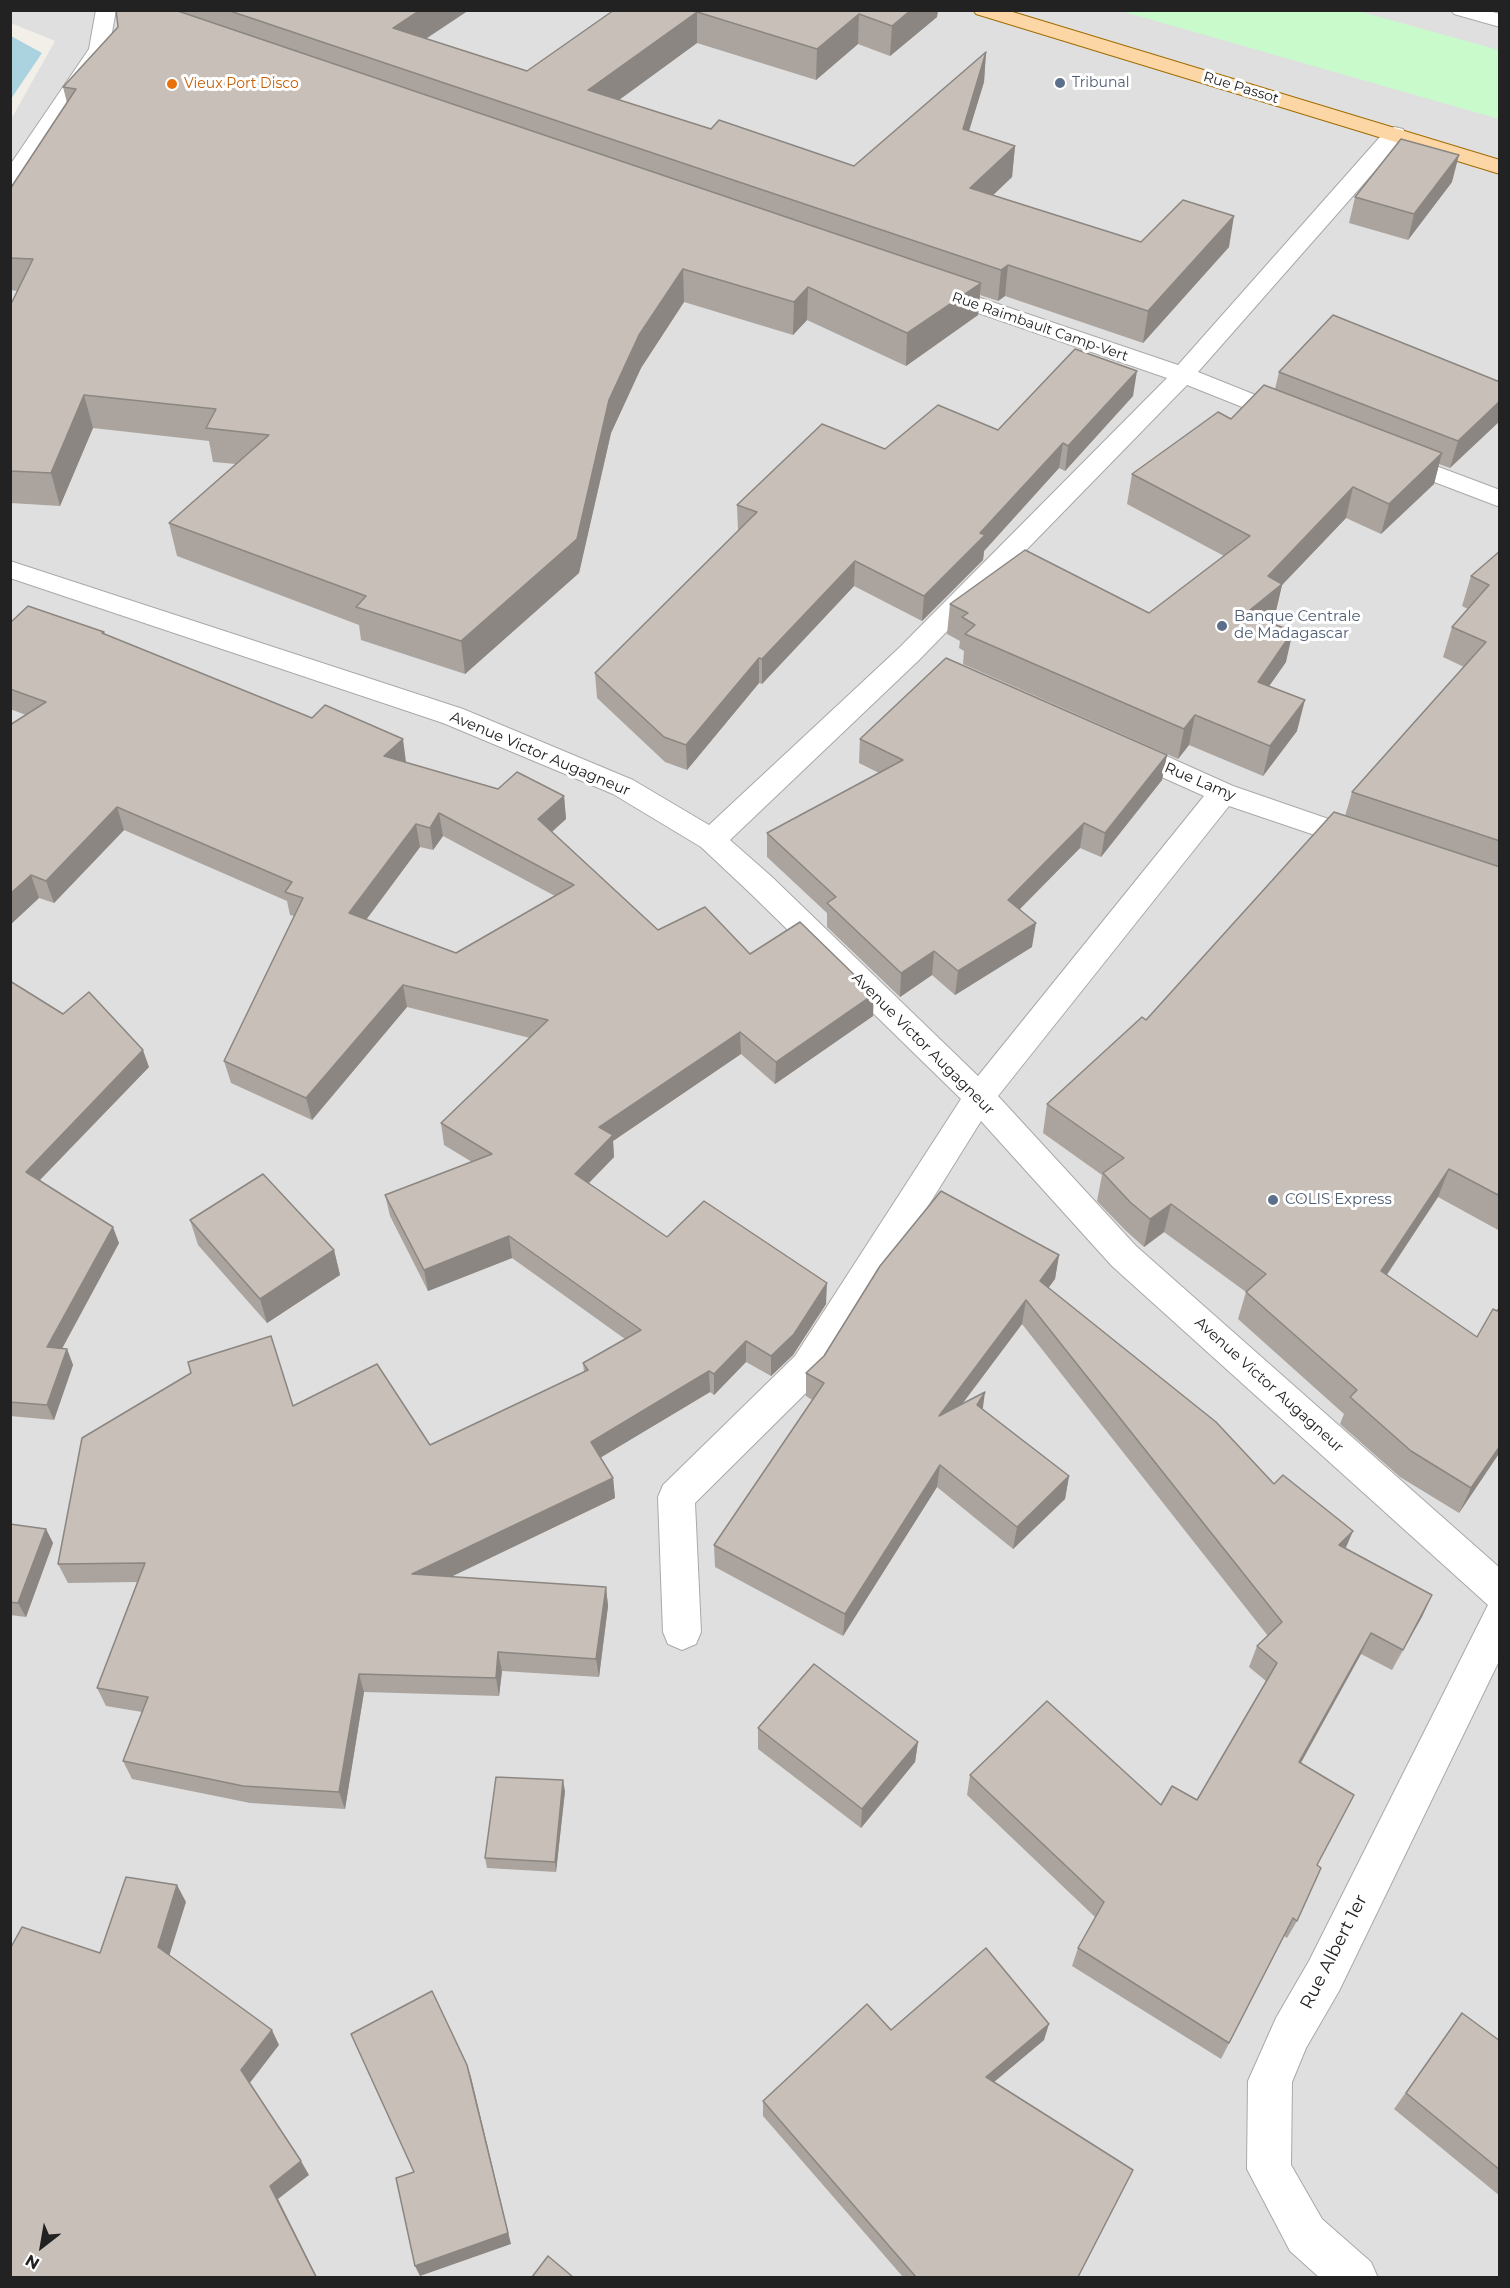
<!DOCTYPE html>
<html>
<head>
<meta charset="utf-8">
<style>
  body { margin:0 }
  #map { position:relative; width:1510px; height:2288px; overflow:hidden; background:#f2efe9; font-family:Montserrat,sans-serif }
  canvas { display:block }
  .frame { position:absolute; inset:0; border:12px solid #222; pointer-events:none }
  .north { position:absolute; left:12px; top:2216px; width:60px; height:60px; -webkit-text-stroke:4px #fff; paint-order:stroke; rotate:211deg; font-size:16px; font-weight:700; line-height:24px; text-align:center; color:#222 }
  .north::after { content:''; display:block; margin:auto; width:21px; height:27px; background:#222; clip-path:polygon(50% 0,100% 100%,50% 72%,0 100%) }
</style>
</head>
<body>
<div id="map">
<canvas width="1510" height="2288"></canvas>
<div class="frame"></div>
<div class="north">N</div>
</div>
<script>
const c = document.querySelector('canvas').getContext('2d');
c.lineJoin = 'round';
function fillPath(path, color) {
  c.fillStyle = color;
  c.fill(path, 'evenodd');
}
function poly(rows) {
  const path = new Path2D();
  for (const r of rows) {
    path.moveTo(r[0], r[1]);
    for (let i = 2; i < r.length; i += 2) path.lineTo(r[i], r[i + 1]);
  }
  return path;
}
function trace(path, color, width, dash) {
  c.strokeStyle = color;
  c.lineWidth = width;
  c.lineCap = dash ? 'butt' : 'round';
  c.setLineDash(dash || []);
  c.stroke(path);
}
function label(font, color, halo, rows, align = 'center') {
  c.font = font + ' Montserrat,sans-serif';
  c.lineWidth = 6;
  c.setLineDash([]);
  c.textBaseline = 'middle';
  c.strokeStyle = halo;
  c.fillStyle = color;
  for (const [text, x, y, turn = 0] of rows) {
    c.save();
    c.translate(x, y);
    c.rotate((+turn || 0) * Math.PI / 180);
    c.textAlign = isNaN(turn) ? turn : align;
    if (halo) c.strokeText(text, 0, 0);
    c.fillText(text, 0, 0);
    c.restore();
  }
}
const residential = poly([
  [11,11,1499,11,1499,2277,11,2278,10,121,55,41,11,23]
]);
const park = poly([
  [1121,11,1358,11,1499,50,1499,119]
]);
const water = poly([
  [11,36,42,53,11,99]
]);
const minor = poly([
  [96,10,116,10,109,49,18,187,10,189,10,165,89,49,96,10],
  [1451,10,1485,10,1500,14,1500,27,1454,14,1451,10],
  [1395,127,1403,129,1406,134,1403,139,1198,372,1298,412,1301,417,1298,422,1289,424,1280,422,1187,385,919,660,730,840,772,877,978,1076,1204,796,1115,756,1111,749,1115,742,1125,739,1135,742,1233,786,1372,834,1377,841,1372,848,1362,851,1229,806,998,1096,1136,1246,1500,1568,1500,1659,1339,1991,1306,2048,1292,2082,1291,2165,1322,2219,1371,2262,1378,2278,1320,2278,1290,2251,1247,2169,1248,2081,1276,2018,1309,1961,1488,1605,1112,1266,981,1121,821,1378,695,1503,701,1632,696,1644,682,1650,668,1644,663,1632,658,1497,663,1485,795,1356,961,1099,750,893,701,847,613,794,443,723,10,578,10,561,463,709,633,780,709,825,899,648,1167,378,929,296,925,291,929,286,937,284,945,286,1178,365,1387,129,1395,127],
  [1396,451,1500,490,1500,507,1387,464,1383,459,1387,454,1396,451]
]);
const major = poly([
  [973,10,1006,10,1500,160,1500,174,976,14,973,10]
]);
const wall = poly([
  [116,10,469,10,426,39,527,71,614,10,938,10,937,17,890,56,858,44,816,80,697,43,619,100,711,129,854,166,986,52,984,82,969,131,1015,146,1012,177,993,195,1141,242,1229,247,1143,343,1005,296,998,301,980,295,978,315,906,366,807,320,793,335,684,302,641,368,611,433,579,573,465,674,361,640,359,625,177,556,169,523,236,464,213,462,209,441,93,428,60,506,10,503,10,306,18,291,10,290,10,189,67,103,63,87,118,27],
  [1452,182,1408,240,1349,223,1355,197],
  [1279,372,1500,382,1450,468,1439,464,1434,484,1381,534,1346,518,1282,585,1275,615,1267,622,1286,662,1269,686,1297,731,1263,776,1189,745,1178,759,963,664,964,651,959,648,960,641,947,634,950,604,1149,613,1224,556,1127,504,1132,474,1231,419,1275,389],
  [1133,396,1065,471,1059,468,984,551,983,560,922,621,854,586,762,684,759,683,687,770,665,762,597,698,595,673,739,530,738,530,737,505,885,449,998,430],
  [1500,551,1500,1231,1438,1197,1387,1275,1477,1337,1500,1307,1500,1452,1459,1513,1400,1477,1340,1424,1344,1414,1238,1319,1246,1292,1164,1232,1144,1247,1125,1230,1097,1201,1102,1175,1043,1133,1047,1104,1146,1020,1345,816,1352,792,1464,667,1443,657,1452,627,1468,609,1462,606,1471,576],
  [10,623,104,632,105,634,406,762,406,763,498,789,564,796,566,819,552,832,658,930,750,954,873,1016,775,1084,741,1054,613,1141,614,1157,589,1183,667,1237,826,1304,793,1355,771,1376,746,1362,714,1395,710,1392,600,1458,613,1478,615,1498,451,1577,606,1587,608,1606,599,1677,502,1671,499,1696,364,1692,345,1809,250,1803,132,1779,123,1761,142,1712,106,1706,97,1688,137,1582,68,1583,58,1564,293,1406,430,1445,584,1372,583,1363,625,1339,512,1258,428,1291,390,1216,385,1195,472,1162,444,1145,441,1123,530,1038,407,1007,312,1120,231,1083,224,1061,294,916,290,915,287,901,124,830,54,903,39,898,10,925,10,725,26,715,10,709],
  [443,836,555,896,456,953,366,920,420,847,433,850],
  [860,739,1167,755,1162,780,1101,857,1080,848,1020,909,1032,947,955,995,932,975,900,997,827,927,827,913,767,857,767,833,879,773,859,763],
  [10,981,149,1067,40,1180,119,1243,62,1349,67,1349,73,1365,54,1420,10,1416],
  [190,1220,334,1250,340,1275,267,1323,198,1245],
  [1059,1255,1055,1279,1048,1288,1274,1484,1353,1531,1346,1548,1432,1595,1392,1670,1361,1654,1301,1763,1317,1866,1297,1921,1287,1938,1284,1936,1221,2059,1072,1966,1078,1948,1095,1917,967,1795,970,1775,1161,1805,1197,1800,1266,1681,1249,1667,1257,1646,1268,1636,1022,1324,962,1404,983,1409,1069,1476,1065,1499,1013,1549,937,1487,843,1636,715,1567,714,1545,812,1400,806,1396,806,1373],
  [10,1524,46,1529,53,1543,26,1617,10,1615],
  [758,1728,918,1742,915,1762,861,1828,758,1749],
  [565,1791,556,1872,487,1868,485,1858],
  [1462,2013,1500,2041,1500,2196,1394,2109],
  [891,2030,1044,2040,994,2082,1078,2277,903,2277,763,2116,763,2101]
]);
const shadedWall = poly([
  [420,10,469,10,396,58,393,28],
  [911,10,938,10,937,17,890,56,892,26],
  [697,12,697,43,590,121,588,90],
  [859,14,858,44,816,80,817,49],
  [986,52,984,82,960,160,963,129],
  [1015,146,1012,177,968,219,970,188],
  [1459,155,1452,182,1408,240,1414,214],
  [1234,216,1229,247,1143,343,1148,311],
  [1008,265,1005,296,998,301,1001,270],
  [683,269,684,302,641,368,611,433,579,573,465,674,461,641,609,400,639,335],
  [981,283,978,315,906,366,907,333],
  [808,287,807,320,793,335,794,302],
  [1137,371,1133,396,1065,471,1068,446],
  [84,395,93,428,60,506,51,473],
  [1500,401,1500,421,1450,468,1458,441],
  [1063,443,1059,468,984,551,983,560,922,621,924,596,980,533],
  [1442,453,1434,484,1381,534,1389,504],
  [1353,487,1346,518,1282,585,1275,615,1238,644,1245,614,1268,576],
  [855,561,854,586,762,684,762,659],
  [1293,631,1286,662,1251,712,1258,682],
  [759,658,759,683,687,770,686,745],
  [1305,700,1297,731,1263,776,1270,746],
  [1195,715,1189,745,1178,759,1184,729],
  [403,739,406,762,388,779,384,756],
  [1167,755,1162,780,1101,857,1105,833],
  [564,796,566,819,540,842,538,819],
  [117,807,124,830,54,903,46,881],
  [439,813,443,836,433,850,430,828],
  [1084,823,1080,848,1005,924,1008,900],
  [416,824,420,847,354,936,349,913],
  [31,875,39,898,10,925,10,894],
  [1036,923,1032,947,955,995,958,971],
  [934,951,932,975,900,997,901,973],
  [403,985,407,1007,312,1120,306,1098],
  [874,994,873,1016,775,1084,776,1062],
  [740,1032,741,1054,613,1141,614,1157,577,1195,575,1174,599,1127],
  [143,1050,149,1067,32,1188,26,1172],
  [1449,1169,1438,1197,1371,1298,1381,1271],
  [1171,1204,1164,1232,1144,1247,1150,1219],
  [113,1227,119,1243,54,1363,47,1347],
  [509,1236,512,1258,428,1291,424,1270],
  [334,1250,340,1275,267,1323,260,1299],
  [1059,1255,1055,1279,1036,1305,1040,1281],
  [827,1283,826,1304,793,1355,771,1376,771,1356],
  [1026,1300,1022,1324,936,1439,939,1416],
  [746,1341,746,1362,714,1395,714,1374],
  [67,1349,73,1365,54,1420,47,1405],
  [709,1371,710,1392,593,1462,591,1442],
  [985,1392,982,1415,977,1405],
  [1500,1446,1500,1452,1459,1513,1471,1488],
  [940,1465,937,1487,843,1636,845,1614],
  [1069,1476,1065,1499,1013,1549,1017,1527],
  [613,1478,615,1498,417,1593,412,1574],
  [46,1529,53,1543,26,1617,18,1603],
  [1353,1531,1343,1553,1339,1545],
  [606,1587,608,1606,599,1677,596,1659],
  [1432,1595,1422,1617,1392,1670,1403,1650],
  [1371,1633,1361,1654,1290,1782,1299,1762],
  [498,1652,502,1671,499,1696,496,1678],
  [359,1674,364,1692,345,1809,339,1792],
  [918,1742,915,1762,861,1828,862,1809],
  [563,1780,565,1791,556,1872,555,1862],
  [177,1885,186,1902,167,1963,158,1947],
  [1049,2024,1044,2040,982,2092,986,2077],
  [272,2030,279,2045,249,2084,241,2070],
  [467,2065,471,2077,511,2244,420,2276,415,2266],
  [301,2161,309,2175,278,2199,317,2277,316,2277,270,2186]
]);
const building = poly([
  [116,10,175,10,981,283,907,333,808,287,794,302,683,269,639,335,609,400,577,539,461,641,356,607,366,596,169,523,269,435,206,428,216,409,84,395,51,473,10,471,10,306,33,259,10,258,10,189,76,89,63,87,118,27,116,10],
  [227,10,420,10,393,28,527,71,614,10,911,10,892,26,859,14,817,49,697,12,588,90,711,129,719,120,854,166,986,52,963,129,1015,146,970,188,1141,242,1183,200,1234,216,1148,311,1008,265,1001,270,227,10],
  [1401,139,1459,155,1414,214,1355,197,1401,139],
  [1333,315,1500,382,1500,401,1458,441,1279,372,1333,315],
  [1075,349,1137,371,1068,446,1063,443,980,533,985,535,924,596,855,561,762,659,759,658,686,745,664,737,595,673,757,512,737,505,822,424,885,449,938,405,998,430,1075,349],
  [1264,385,1442,453,1389,504,1353,487,1268,576,1282,584,1245,614,1293,631,1258,682,1305,700,1270,746,1195,715,1184,729,965,634,975,625,962,617,968,613,950,604,1025,550,1149,613,1250,536,1132,474,1218,412,1231,419,1264,385],
  [1500,551,1500,841,1352,792,1486,642,1452,627,1489,585,1471,576,1500,551],
  [28,606,104,632,102,633,312,718,325,705,403,739,384,756,498,789,517,772,564,796,538,819,658,930,705,907,750,954,800,922,874,994,776,1062,740,1032,599,1127,613,1135,575,1174,667,1237,704,1201,827,1283,794,1334,771,1356,746,1341,714,1374,709,1371,591,1442,613,1478,412,1574,606,1587,596,1659,498,1652,496,1678,359,1674,339,1792,243,1786,123,1761,148,1697,97,1688,145,1563,58,1564,82,1438,191,1373,188,1362,271,1336,293,1406,377,1364,430,1445,588,1370,583,1363,641,1330,509,1236,424,1270,385,1195,492,1154,441,1123,548,1020,403,985,306,1098,224,1061,303,898,285,892,292,882,117,807,46,881,31,875,10,894,10,725,46,702,10,689,10,623,28,606],
  [439,813,574,885,456,953,349,913,416,824,430,828,439,813],
  [946,658,1167,755,1105,833,1084,823,1008,900,1036,923,958,971,934,951,901,973,827,903,836,897,767,833,903,760,860,739,946,658],
  [1334,812,1500,867,1500,1196,1449,1169,1381,1271,1477,1337,1493,1309,1497,1311,1500,1307,1500,1446,1471,1488,1411,1451,1350,1397,1357,1390,1246,1292,1266,1274,1171,1204,1150,1219,1130,1202,1103,1173,1124,1158,1047,1104,1142,1017,1146,1020,1334,812],
  [10,981,63,1014,89,992,143,1050,26,1172,113,1227,47,1347,67,1349,47,1405,10,1402,10,981],
  [263,1174,334,1250,260,1299,190,1220,263,1174],
  [941,1191,1059,1255,1040,1281,1216,1422,1274,1484,1283,1475,1353,1531,1339,1545,1432,1595,1403,1650,1371,1633,1299,1762,1354,1795,1317,1865,1321,1868,1297,1921,1293,1918,1229,2043,1078,1948,1104,1902,970,1775,1047,1701,1161,1805,1172,1786,1197,1800,1277,1663,1257,1646,1282,1622,1026,1300,939,1416,985,1392,977,1405,1069,1476,1017,1527,940,1465,845,1614,714,1545,824,1383,806,1373,824,1356,880,1266,941,1191],
  [10,1524,46,1529,18,1603,10,1602,10,1524],
  [814,1664,918,1742,862,1809,758,1728,814,1664],
  [496,1777,563,1780,555,1862,485,1858,496,1777],
  [126,1877,177,1885,158,1947,272,2030,241,2070,301,2161,270,2186,316,2277,10,2277,10,1949,22,1927,100,1953,126,1877],
  [986,1948,1049,2024,986,2077,1133,2170,1078,2277,916,2277,763,2101,867,2004,891,2030,986,1948],
  [432,1991,467,2065,508,2233,415,2266,396,2178,414,2172,351,2034,432,1991],
  [1462,2013,1500,2041,1500,2170,1406,2093,1462,2013],
  [548,2256,573,2277,532,2277,548,2256]
]);
const markers = [
  [1060,83,6,"#5c6f8a"],
  [172,84,6,"#e8710a"],
  [1222,626,6,"#5c6f8a"],
  [1273,1200,6,"#5c6f8a"]
];
const farServicenames = [
  ["Tribunal",1072,83]
];
const farFoodnames = [
  ["Vieux Port Disco",184,84]
];
const farStreetnames = [
  ["Rue Passot",1241,88,17],
  ["Rue Raimbault Camp-Vert",1040,327,19]
];
const serviceNames = [
  ["Banque Centrale",1234,617],
  ["de Madagascar",1234,634],
  ["COLIS Express",1285,1200]
];
const streetNames = [
  ["Avenue Victor Augagneur",540,754,23],
  ["Rue Lamy",1200,782,23],
  ["Avenue Victor Augagneur",923,1044,45],
  ["Avenue Victor Augagneur",1269,1385,42]
];
const nearStreetnames = [
  ["Rue Albert 1er",1334,1952,-63]
];
fillPath(residential, '#e0dfdf');
fillPath(park, '#c8facc');
fillPath(water, '#aad3df');
trace(minor, '#a9a9a9', 2);
trace(major, '#a06b00', 2);
fillPath(minor, '#fff');
fillPath(major, '#fcd6a4');
fillPath(wall, '#aba49e');
fillPath(shadedWall, '#8b8681');
fillPath(building, '#c7bfb8');
trace(building, '#8b8681', 1.5);
for (const [x, y, r, color] of markers) {
  const dot = new Path2D();
  dot.arc(x, y, r, 0, 2 * Math.PI);
  c.fillStyle = color;
  c.fill(dot);
  trace(dot, '#fff', 2);
}
label('14px', '#4e5e75', '#fff', farServicenames, 'left');
label('14px', '#c56008', '#fff', farFoodnames, 'left');
label('14px', '#222', '#fff', farStreetnames);
label('15px', '#4e5e75', '#fff', serviceNames, 'left');
label('15px', '#222', '#fff', streetNames);
label('18px', '#222', '#fff', nearStreetnames);
</script>
</body>
</html>
